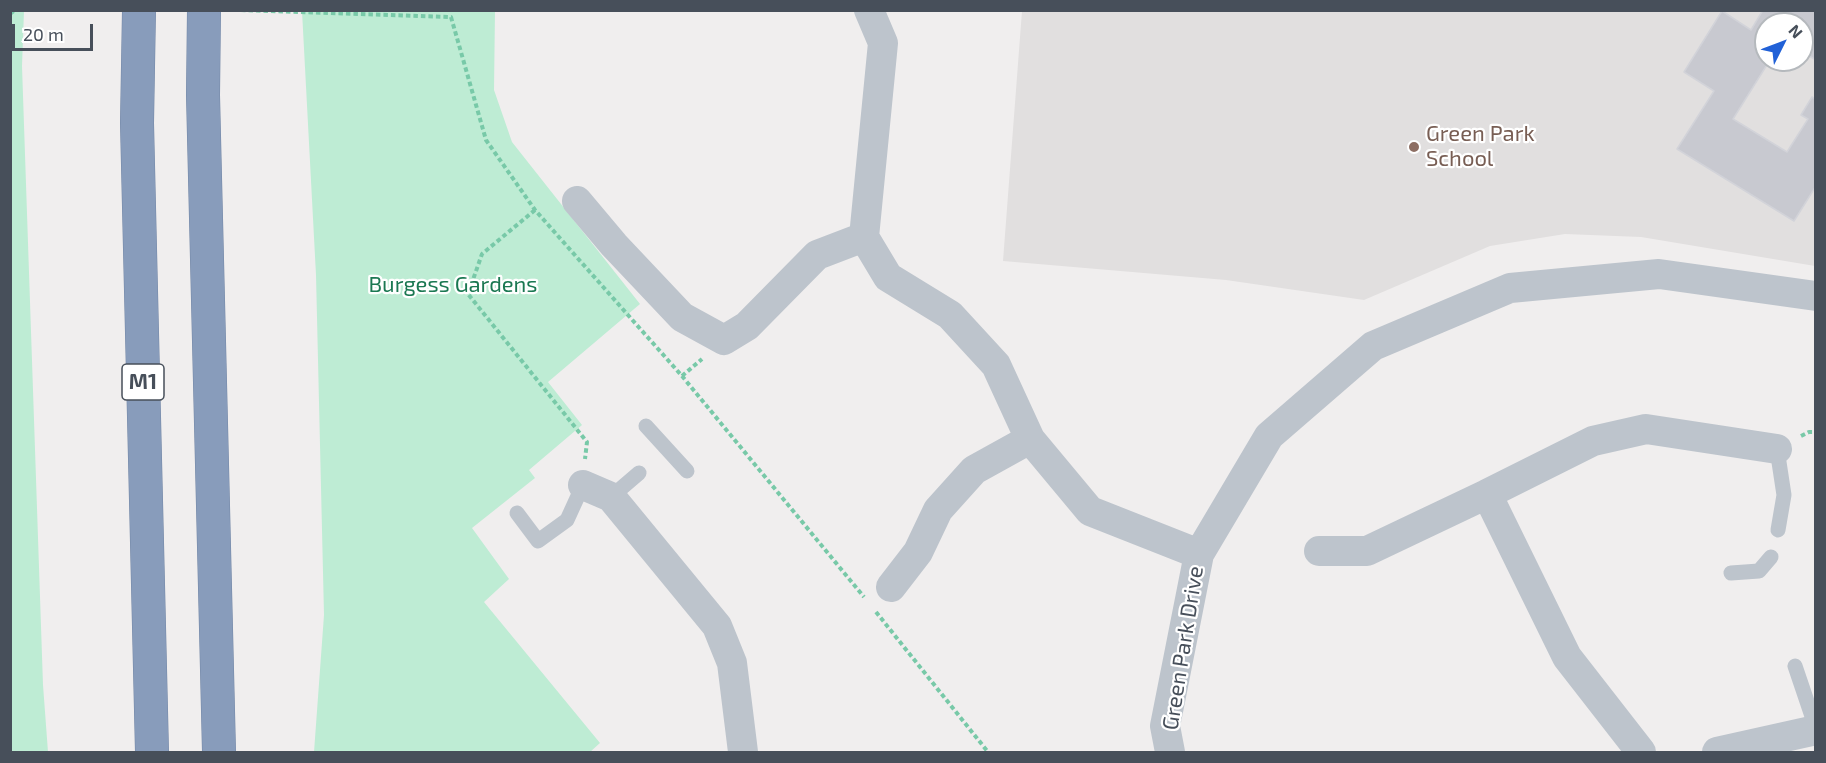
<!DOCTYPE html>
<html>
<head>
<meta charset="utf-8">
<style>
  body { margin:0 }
  #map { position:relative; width:1826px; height:763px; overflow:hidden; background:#f0eeee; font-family:"Exo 2",sans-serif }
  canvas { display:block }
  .frame { position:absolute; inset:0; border:12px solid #474f5a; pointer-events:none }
  .north { position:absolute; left:1754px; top:12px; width:60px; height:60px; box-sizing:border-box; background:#fff; border:2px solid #b5b9bd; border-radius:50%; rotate:48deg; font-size:16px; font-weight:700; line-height:24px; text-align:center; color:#474f5a }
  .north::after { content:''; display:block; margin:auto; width:21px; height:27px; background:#2161d7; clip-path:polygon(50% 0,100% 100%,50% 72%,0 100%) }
  .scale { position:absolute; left:12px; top:24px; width:81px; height:27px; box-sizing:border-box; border:3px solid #474f5a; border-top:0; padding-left:8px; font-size:18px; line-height:21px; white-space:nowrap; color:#474f5a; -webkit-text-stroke:4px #fff; paint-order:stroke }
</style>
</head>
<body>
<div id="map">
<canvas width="1826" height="763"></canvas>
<div class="frame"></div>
<div class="north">N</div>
<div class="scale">20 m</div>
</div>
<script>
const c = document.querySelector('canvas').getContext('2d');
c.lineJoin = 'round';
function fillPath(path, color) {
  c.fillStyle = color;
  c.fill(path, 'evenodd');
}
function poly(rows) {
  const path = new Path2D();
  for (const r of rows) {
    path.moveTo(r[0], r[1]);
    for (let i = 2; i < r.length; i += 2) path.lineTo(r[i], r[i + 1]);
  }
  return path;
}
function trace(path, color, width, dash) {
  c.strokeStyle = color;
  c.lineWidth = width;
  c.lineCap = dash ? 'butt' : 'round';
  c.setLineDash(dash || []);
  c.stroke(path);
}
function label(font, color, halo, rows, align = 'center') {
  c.font = font + ' "Exo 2",sans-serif';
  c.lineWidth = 4.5;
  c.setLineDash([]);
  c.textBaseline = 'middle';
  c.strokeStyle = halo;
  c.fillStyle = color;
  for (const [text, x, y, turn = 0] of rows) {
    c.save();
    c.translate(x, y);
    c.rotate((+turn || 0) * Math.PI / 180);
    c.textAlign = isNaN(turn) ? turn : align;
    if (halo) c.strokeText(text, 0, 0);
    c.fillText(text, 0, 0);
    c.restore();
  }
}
const education = poly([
  [1022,11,1815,11,1815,266,1641,237,1565,234,1490,246,1364,300,1226,280,1003,261],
  [1766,24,1802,24,1802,60,1766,60]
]);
const green = poly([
  [10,11,24,11,22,66,43,685,48,752,11,752],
  [302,11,495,11,494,90,512,142,640,304,548,382,582,425,529,470,535,478,472,528,509,579,484,602,600,743,590,752,314,752,324,615,316,275]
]);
const building = poly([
  [1763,10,1816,10,1816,60,1802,52,1802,24,1766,24,1766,60,1770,60,1733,119,1787,152,1808,119,1801,115,1812,97,1816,99,1816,186,1794,221,1677,149,1714,91,1684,72,1722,11,1751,30,1763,10]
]);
const path = poly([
  [241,10,451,17,486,140,535,210,682,376,864,597],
  [10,14,15,10],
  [535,210,482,254,468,294,587,442,585,459],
  [682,376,702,359],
  [1801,436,1809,432,1816,432],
  [876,612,988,752]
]);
const lane = poly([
  [646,426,687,471],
  [1777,449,1784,495,1778,530],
  [611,497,639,473],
  [517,513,538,541,567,520,583,485],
  [1731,573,1759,571,1771,557],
  [1795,666,1816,728]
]);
const street = poly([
  [869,10,883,43,864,237,888,277,950,315,996,365,1030,439,1090,511,1199,554],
  [577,201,614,245,682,317,724,340,747,326,817,255,864,237],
  [583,485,611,497,717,626,732,663,743,752],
  [1487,494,1593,441,1646,429,1777,449],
  [1319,551,1367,551,1487,494,1567,657,1641,752],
  [891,587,918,552,938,510,974,470,1030,439],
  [1170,752,1165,726,1199,554,1269,436,1373,346,1510,288,1659,274,1816,296],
  [1717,752,1816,730]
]);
const highway = poly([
  [139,10,137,123,152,752],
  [204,10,203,95,219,752]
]);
const markers = [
  [1414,147,6,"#8d6e63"]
];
const shields = [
  [143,382,42]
];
const shieldNames = [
  ["M1",143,382]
];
const educationNames = [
  ["Green Park",1426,134],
  ["School",1426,159]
];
const parkNames = [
  ["Burgess Gardens",453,285]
];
const streetNames = [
  ["Green Park Drive",1183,648,-81]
];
fillPath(education, '#e1dfdf');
fillPath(green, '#beecd4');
fillPath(building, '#c8c9d0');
trace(building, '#d2d3d9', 1.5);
trace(highway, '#7387a6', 34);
trace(path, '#78c9a8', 4, [4.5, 3]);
trace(lane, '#bdc4cc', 15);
trace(street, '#bdc4cc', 30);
trace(highway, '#889cbb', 33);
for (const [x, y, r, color] of markers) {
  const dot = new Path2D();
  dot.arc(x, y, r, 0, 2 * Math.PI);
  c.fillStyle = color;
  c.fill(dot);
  trace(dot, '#fff', 2);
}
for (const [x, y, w] of shields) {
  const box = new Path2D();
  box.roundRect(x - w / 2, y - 18, w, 36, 4.5);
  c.fillStyle = '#fff';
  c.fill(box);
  trace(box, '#474f5a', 1.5);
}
label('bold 21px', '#474f5a', null, shieldNames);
label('22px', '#785e54', '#fff', educationNames, 'left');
label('22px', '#1b7852', '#fff', parkNames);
label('22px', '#474f5a', '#fff', streetNames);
</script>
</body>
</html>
